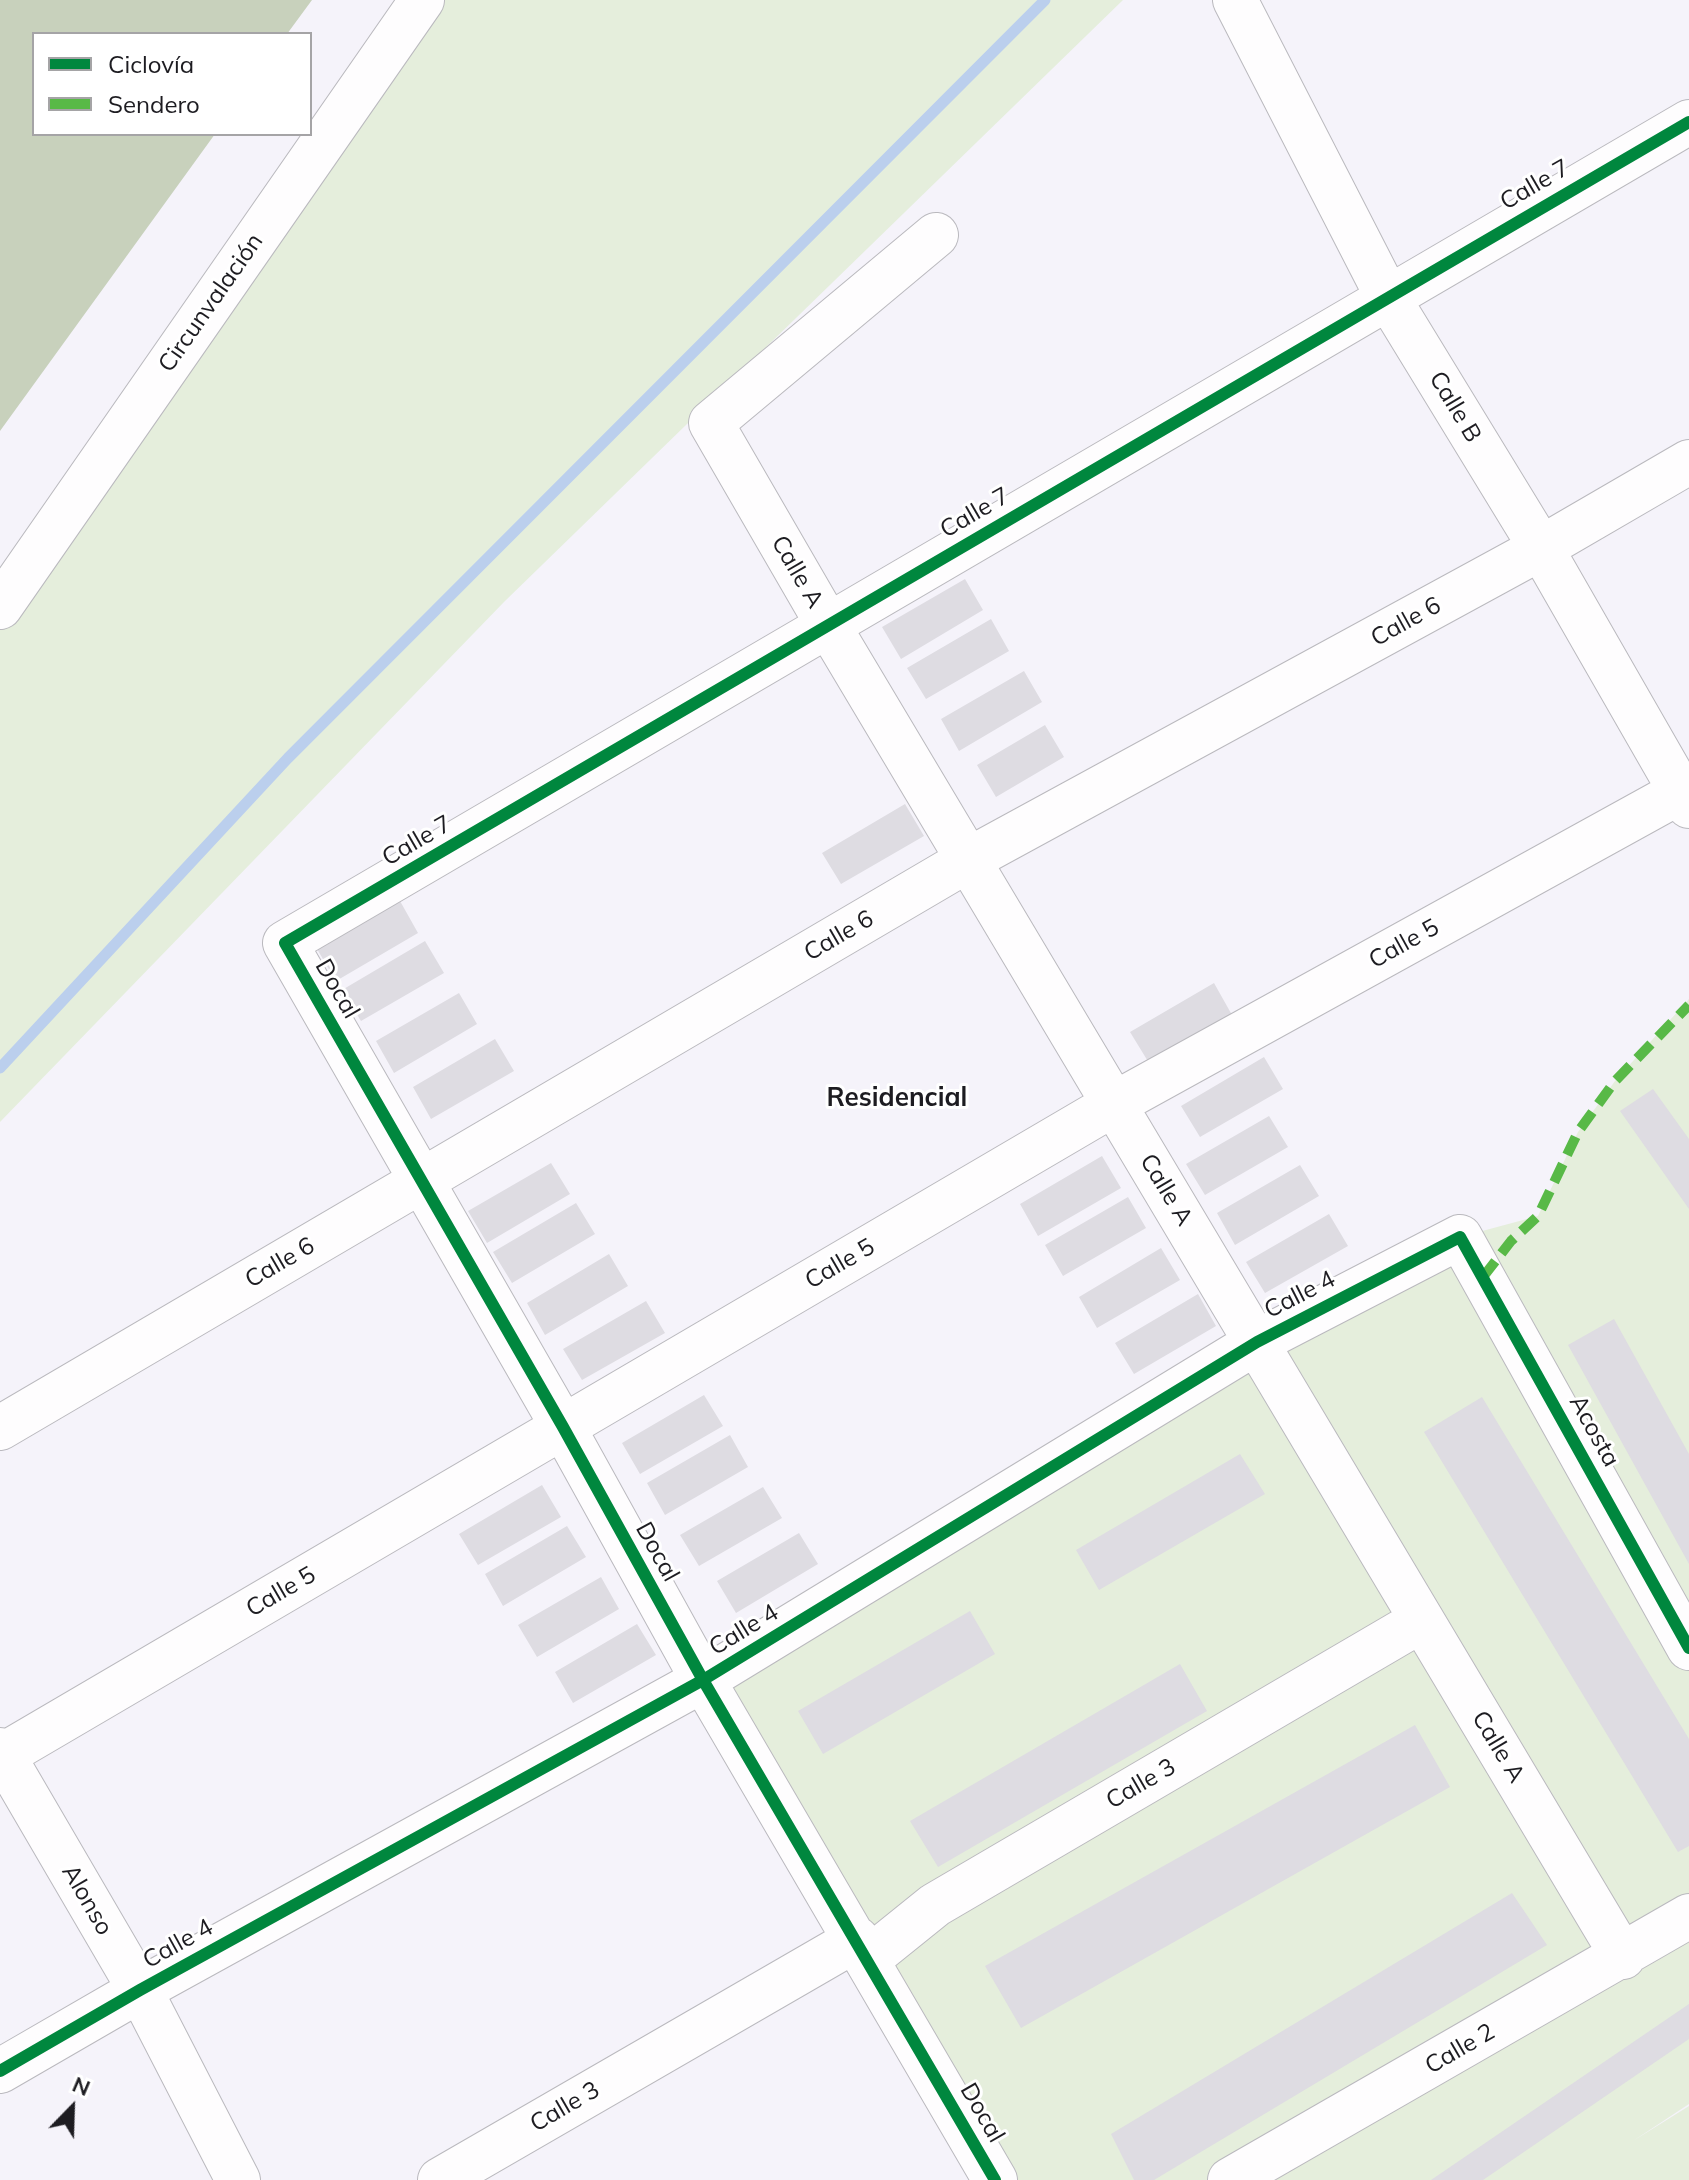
<!DOCTYPE html>
<html>
<head>
<meta charset="utf-8">
<style>
  body { margin:0 }
  #map { position:relative; width:1689px; height:2180px; overflow:hidden; background:#f5f3fa; font-family:Mulish,sans-serif }
  canvas { display:block }
  .legend { position:absolute; left:32px; top:32px; width:280px; height:104px; box-sizing:border-box; background:#fff; border:2px solid #a5a4a6; margin:0; padding:10px 14px; list-style:none; font-size:24px; color:#1d1c21 }
  .legend li { display:flex; align-items:center; gap:16px; height:40px }
  .legend b { width:40px; border:2px solid #a5a4a6 }
  .north { position:absolute; left:32px; top:2068px; width:80px; height:80px; -webkit-text-stroke:6px #fff; paint-order:stroke; rotate:23deg; font-size:22px; font-weight:700; line-height:32px; text-align:center; color:#1d1c21 }
  .north::after { content:''; display:block; margin:auto; width:28px; height:36px; background:#1d1c21; clip-path:polygon(50% 0,100% 100%,50% 72%,0 100%) }
</style>
</head>
<body>
<div id="map">
<canvas width="1689" height="2180"></canvas>
<ul class="legend">
<li><b style="height:10px;background:#00873e"></b>Ciclovía</li>
<li><b style="height:10px;background:#58b947"></b>Sendero</li>
</ul>
<div class="north">N</div>
</div>
<script>
const c = document.querySelector('canvas').getContext('2d');
c.lineJoin = 'round';
function fillPath(path, color) {
  c.fillStyle = color;
  c.fill(path, 'evenodd');
}
function poly(rows) {
  const path = new Path2D();
  for (const r of rows) {
    path.moveTo(r[0], r[1]);
    for (let i = 2; i < r.length; i += 2) path.lineTo(r[i], r[i + 1]);
  }
  return path;
}
function trace(path, color, width, dash) {
  c.strokeStyle = color;
  c.lineWidth = width;
  c.lineCap = dash ? 'butt' : 'round';
  c.setLineDash(dash || []);
  c.stroke(path);
}
function label(font, color, halo, rows, align = 'center') {
  c.font = font + ' Mulish,sans-serif';
  c.lineWidth = 6;
  c.setLineDash([]);
  c.textBaseline = 'middle';
  c.strokeStyle = halo;
  c.fillStyle = color;
  for (const [text, x, y, turn = 0] of rows) {
    c.save();
    c.translate(x, y);
    c.rotate((+turn || 0) * Math.PI / 180);
    c.textAlign = isNaN(turn) ? turn : align;
    if (halo) c.strokeText(text, 0, 0);
    c.fillText(text, 0, 0);
    c.restore();
  }
}
const green = poly([
  [435,0,1123,0,505,601,0,1122,0,613],
  [1689,999,1689,2104,1633,2141,1689,2106,1689,2180,995,2180,703,1680,1460,1237,1538,1216,1578,1132,1615,1081]
]);
const forest = poly([
  [0,0,312,0,287,34,34,34,34,134,215,134,0,431]
]);
const stream = poly([
  [0,1068,288,758,1045,0]
]);
const building = poly([
  [965,579,983,610,901,659,882,627],
  [991,619,1009,651,926,699,907,668],
  [1024,671,1042,702,959,751,941,719],
  [1045,725,1064,757,996,797,977,765],
  [905,804,924,836,841,884,822,853],
  [400,901,418,933,336,981,317,949],
  [425,941,444,973,361,1021,342,990],
  [1214,983,1232,1015,1149,1063,1130,1032],
  [459,993,477,1024,394,1073,376,1041],
  [495,1039,514,1071,431,1119,413,1087],
  [1264,1057,1283,1089,1200,1137,1181,1106],
  [1653,1089,1689,1139,1689,1209,1620,1111],
  [1269,1116,1288,1147,1205,1195,1186,1164],
  [1102,1156,1121,1188,1038,1236,1020,1204],
  [551,1163,570,1194,487,1243,468,1211],
  [1300,1165,1319,1196,1235,1245,1217,1213],
  [1128,1197,1146,1228,1063,1276,1045,1245],
  [576,1203,595,1234,512,1283,493,1252],
  [1329,1214,1348,1246,1265,1293,1246,1262],
  [1161,1248,1180,1280,1097,1328,1079,1297],
  [609,1254,628,1286,545,1335,527,1303],
  [1198,1294,1216,1326,1134,1374,1115,1343],
  [646,1301,665,1333,582,1380,563,1349],
  [1614,1319,1689,1454,1689,1564,1568,1345],
  [704,1395,723,1426,640,1474,622,1443],
  [1482,1397,1689,1739,1689,1846,1678,1852,1424,1432],
  [730,1435,748,1467,665,1515,647,1483],
  [1240,1454,1265,1494,1099,1590,1076,1550],
  [542,1485,561,1517,478,1565,459,1534],
  [763,1487,782,1518,699,1566,680,1535],
  [567,1526,586,1557,503,1606,485,1574],
  [799,1533,818,1564,736,1613,717,1581],
  [601,1577,619,1609,537,1657,518,1625],
  [970,1611,995,1654,823,1754,798,1711],
  [637,1624,656,1655,573,1703,555,1672],
  [1180,1664,1207,1711,938,1867,910,1821],
  [1415,1725,1450,1787,1021,2028,985,1966],
  [1512,1893,1547,1945,1154,2180,1134,2180,1111,2134],
  [1689,2004,1689,2039,1483,2180,1431,2180]
]);
const minor = poly([
  [1235,0,1387,296,1541,548,1689,806],
  [936,235,711,423,828,625,1623,1957],
  [0,1428,968,860,1541,548,1689,462],
  [0,1750,140,1990,238,2180],
  [0,1757,1114,1104,1689,787],
  [868,1959,935,1905,1422,1620],
  [0,2071,140,1990,703,1680,1257,1342,1460,1237,1689,1648],
  [440,2180,857,1939],
  [995,2180,703,1680,563,1427,285,943,1689,122],
  [1230,2180,1689,1916]
]);
const tertiary = poly([
  [0,607,422,0]
]);
const quiet = poly([
  [1483,1277,1511,1241,1538,1216,1578,1132,1615,1081,1689,1005]
]);
const cycleway = poly([
  [0,2071,140,1990,703,1680,1257,1342,1460,1237,1689,1648],
  [995,2180,703,1680,563,1427,285,943,1689,122]
]);
const streetNames = [
  ["Calle 7",1535,185,-30],
  ["Circunvalación",211,303,-55],
  ["Calle B",1455,407,59],
  ["Calle 7",975,513,-30],
  ["Calle A",797,572,60],
  ["Calle 6",1406,622,-29],
  ["Calle 7",417,841,-30],
  ["Calle 6",839,936,-30],
  ["Calle 5",1404,944,-29],
  ["Docal",337,989,60],
  ["Calle A",1166,1190,59],
  ["Calle 6",280,1263,-30],
  ["Calle 5",840,1264,-30],
  ["Calle 4",1300,1295,-27],
  ["Acosta",1594,1431,61],
  ["Docal",657,1552,61],
  ["Calle 5",281,1592,-30],
  ["Calle 4",744,1630,-31],
  ["Calle A",1498,1747,59],
  ["Calle 3",1141,1784,-30],
  ["Alonso",87,1900,60],
  ["Calle 4",178,1944,-29],
  ["Calle 2",1460,2049,-30],
  ["Calle 3",565,2107,-30],
  ["Docal",982,2113,60]
];
const neighbourhoodNames = [
  ["Residencial",897,1098]
];
fillPath(green, '#e5eedc');
fillPath(forest, '#c8d1bc');
trace(stream, '#bbcfed', 11);
fillPath(building, '#dedce2');
trace(minor, '#bab9be', 46);
trace(tertiary, '#bab9be', 46);
trace(minor, '#fefdfe', 44);
trace(tertiary, '#fefdfe', 44);
trace(quiet, '#58b947', 10, [20, 10]);
trace(cycleway, '#00873e', 12);
label('24px', '#1d1c21', '#fff', streetNames);
label('bold 26px', '#1d1c21', '#fff', neighbourhoodNames);
</script>
</body>
</html>
